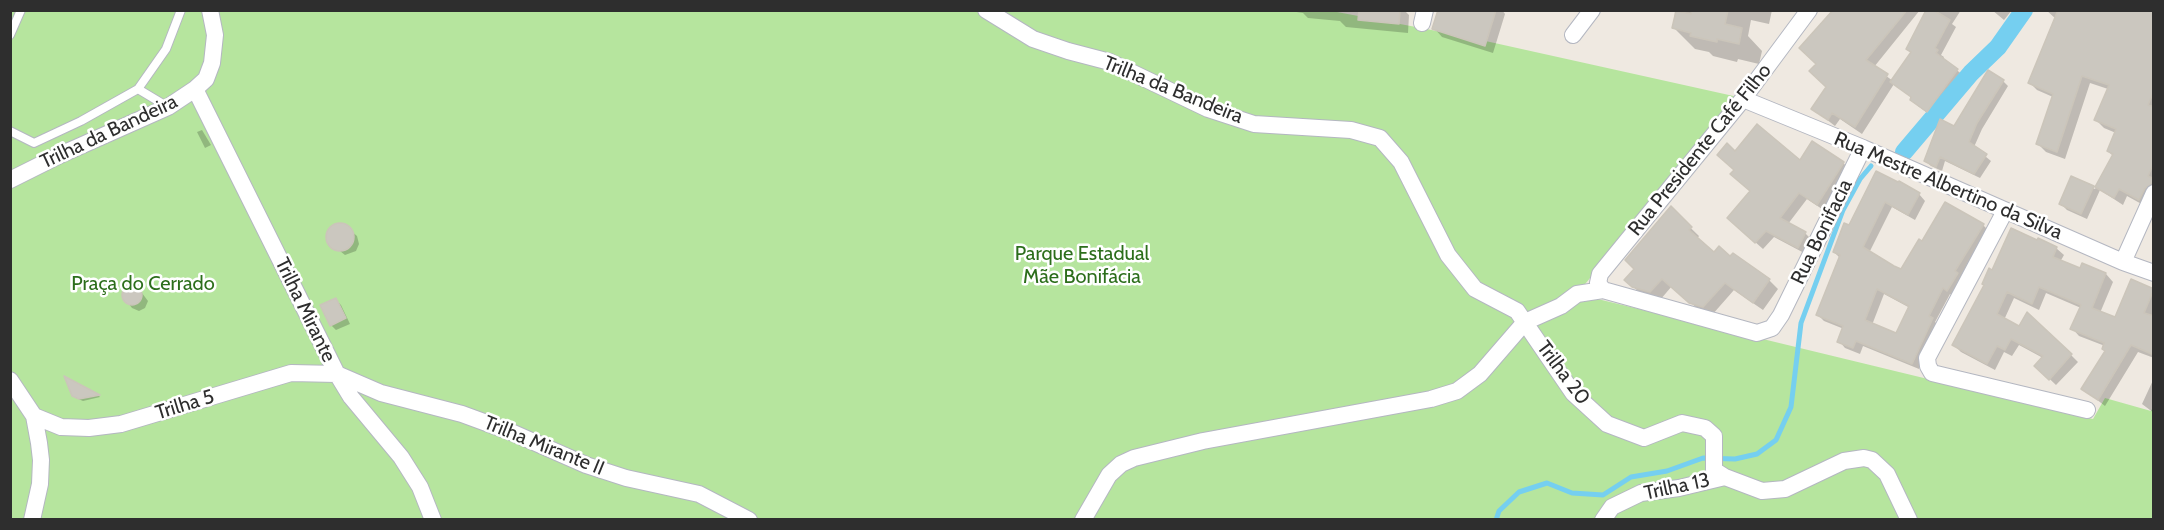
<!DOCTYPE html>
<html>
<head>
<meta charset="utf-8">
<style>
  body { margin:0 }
  #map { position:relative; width:2164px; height:530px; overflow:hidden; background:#efe9e1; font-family:Cabin,sans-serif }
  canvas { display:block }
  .frame { position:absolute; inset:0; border:12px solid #2e2e2e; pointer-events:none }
</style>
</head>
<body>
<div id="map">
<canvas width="2164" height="530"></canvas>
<div class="frame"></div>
</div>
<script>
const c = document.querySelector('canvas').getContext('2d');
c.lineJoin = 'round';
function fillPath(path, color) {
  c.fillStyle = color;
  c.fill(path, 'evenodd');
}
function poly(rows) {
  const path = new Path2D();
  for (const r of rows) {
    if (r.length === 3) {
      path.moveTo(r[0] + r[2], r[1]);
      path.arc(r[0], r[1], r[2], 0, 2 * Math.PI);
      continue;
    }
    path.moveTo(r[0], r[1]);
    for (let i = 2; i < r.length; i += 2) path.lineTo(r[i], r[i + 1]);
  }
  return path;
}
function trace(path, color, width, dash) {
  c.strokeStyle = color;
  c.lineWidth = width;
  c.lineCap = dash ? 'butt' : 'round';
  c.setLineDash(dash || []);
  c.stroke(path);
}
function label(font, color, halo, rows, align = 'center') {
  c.font = font + ' Cabin,sans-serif';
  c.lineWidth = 5;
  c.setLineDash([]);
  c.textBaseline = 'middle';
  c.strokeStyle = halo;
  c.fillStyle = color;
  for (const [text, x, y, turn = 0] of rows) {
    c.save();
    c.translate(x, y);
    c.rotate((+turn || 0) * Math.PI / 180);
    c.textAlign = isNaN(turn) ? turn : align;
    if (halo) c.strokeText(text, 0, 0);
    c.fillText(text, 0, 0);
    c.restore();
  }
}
const green = poly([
  [11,11,1332,11,1463,36,1738,97,1577,294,2093,419,2105,398,2151,411,2153,407,2153,519,11,519]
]);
const shadow = poly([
  [1283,10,1404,10,1409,15,1408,33,1346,27,1340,21,1308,18,1303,13],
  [1480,10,1502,10,1505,14,1493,53,1442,37,1434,28],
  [1675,10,1772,10,1769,24,1751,20,1748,36,1762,51,1759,64,1738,59,1737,62,1713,56,1709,52,1695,49,1674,28],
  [1830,10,1920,10,1874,67,1893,81,1912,53,1908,49,1928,10,1961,10,1952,24,1956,27,1941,55,1944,57,1943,59,1964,76,1934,118,1918,106,1911,100,1913,98,1894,84,1862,134,1840,119,1835,126,1813,109,1828,87,1817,64,1833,13],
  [1992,10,2012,10,2004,20],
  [2046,10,2154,10,2154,195,2147,207,2127,196,2123,205,2100,190,2087,219,2067,210,2061,204,2072,178,2095,189,2113,156,2108,151,2116,133,2104,128,2096,120,2108,89,2090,83,2065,159,2046,152,2038,144,2053,97,2037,90,2029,82,2056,19],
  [2003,81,2008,86,1982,129,1974,147,1991,161,1980,178,1945,161,1942,171,1931,166,1925,161,1954,128],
  [202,130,211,145,205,148,197,132],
  [1813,143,1843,163,1851,170,1825,211,1807,199,1788,224,1805,233,1812,240,1806,254,1774,237,1763,249,1736,225,1752,192,1735,170,1735,153,1800,163],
  [1877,173,1919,194,1925,201,1915,220,1892,207,1869,253,1901,270,1922,243,1983,225,1989,231,1954,296,1950,294,1935,322,1939,326,1919,369,1863,346,1860,354,1845,348,1839,341,1844,329,1824,321,1818,315,1840,258,1834,252,1850,227],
  [1884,294,1910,308,1896,335,1872,325],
  [1671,209,1699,236,1697,239,1714,254,1730,259,1733,255,1769,280,1778,289,1763,310,1734,290,1712,315,1700,311,1672,286,1660,300,1642,295,1626,280,1636,269],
  [340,224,344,225,357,236,359,244,356,251,345,255,330,243,328,235,332,228],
  [2056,248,2064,255,2060,262,2081,270,2083,265,2106,274,2113,282,2100,313,2116,319,2132,281,2154,291,2152,317,2154,318,2154,358,2138,352,2105,406,2083,389,2106,352,2105,346,2079,336,2072,328,2081,308,2046,293,2039,310,2014,298,2004,320,2071,355,2078,362,2056,385,2036,366,2043,358,2019,345,2012,356,2004,352,1995,370,1961,352,1954,345,1993,272],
  [132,286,139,289,148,301,145,308,139,311,132,308,123,296,125,289],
  [336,300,341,305,350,324,336,330,331,325],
  [2154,378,2154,413,2142,404],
  [70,381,99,396,100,397,83,401,76,398,73,395]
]);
const stream = poly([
  [1496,520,1499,511,1519,492,1547,483,1572,493,1603,495,1631,477,1667,471,1703,458,1735,459,1757,454,1776,440,1791,407,1801,323,1843,210,1860,179,1871,166]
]);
const canal = poly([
  [1904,152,1971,73,1998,47,2024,10]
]);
const building = poly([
  [1359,10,1400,10,1399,24,1358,20,1359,10],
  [1438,10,1496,10,1485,46,1432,29,1438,10],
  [1692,10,1728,10,1725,24,1742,28,1739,44,1717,39,1717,42,1690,36,1691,33,1672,28,1676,11,1691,14,1692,10],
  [1833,10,1907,10,1866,60,1888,74,1855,127,1832,113,1828,120,1811,109,1826,87,1809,71,1816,64,1799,48,1833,10],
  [1926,10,1933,10,1950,20,1935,48,1938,50,1936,53,1958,69,1927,112,1910,100,1911,97,1890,82,1911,52,1906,49,1926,10],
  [2058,10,2154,10,2154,91,2148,105,2154,107,2154,163,2148,176,2154,179,2154,183,2145,188,2139,200,2119,189,2114,198,2095,187,2113,154,2107,151,2116,129,2094,120,2109,85,2082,76,2057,152,2036,144,2053,94,2028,83,2058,10],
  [1988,70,2004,80,1977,123,1969,142,1987,154,1974,174,1940,157,1936,167,1924,161,1940,119,1954,126,1988,70],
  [1757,124,1800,160,1812,141,1844,162,1817,205,1799,193,1780,218,1806,232,1798,248,1766,231,1755,243,1727,218,1750,191,1730,174,1734,170,1717,155,1727,143,1735,151,1757,124],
  [1876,171,1898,182,1899,181,1920,193,1908,215,1885,202,1863,247,1894,266,1901,269,1919,239,1922,241,1945,202,1984,224,1955,271,1958,273,1947,291,1943,288,1929,316,1933,318,1912,364,1856,341,1853,348,1837,342,1843,326,1816,315,1840,255,1833,252,1844,223,1849,225,1876,171],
  [1877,289,1909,306,1896,333,1865,320,1877,289],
  [2071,176,2094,186,2081,214,2059,204,2071,176],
  [1671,206,1692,227,1689,230,1714,252,1719,246,1730,256,1733,253,1770,279,1753,303,1725,283,1703,307,1689,303,1662,279,1650,292,1632,287,1624,280,1634,269,1625,260,1671,206],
  [340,237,14],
  [2011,228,2037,240,2038,238,2057,247,2053,257,2080,268,2082,263,2106,273,2092,308,2115,317,2131,279,2154,289,2144,313,2154,316,2154,355,2131,345,2098,400,2081,389,2105,351,2102,349,2104,343,2070,329,2081,305,2039,287,2032,304,2007,292,1997,314,2019,326,2027,312,2072,354,2049,380,2034,366,2043,356,2011,339,2005,350,1997,346,1987,364,1952,345,1984,285,1982,284,1989,268,1992,270,2011,228],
  [132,295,10],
  [336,298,346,318,330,326,320,305,336,298],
  [64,376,100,395,79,399,72,396,64,376]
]);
const lane = poly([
  [10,35,21,10],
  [138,89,168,107],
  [10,131,34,143,81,121,138,89,166,49,181,10]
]);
const street = poly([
  [986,10,1033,39,1068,51,1110,62,1208,109,1254,124,1351,130,1380,138,1401,162,1448,255,1475,289,1517,311,1573,393,1607,424,1644,438,1682,423,1705,428,1714,436,1714,470,1725,477,1762,491,1785,489,1844,461,1864,458,1872,460,1887,474,1909,520],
  [1422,23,1425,10],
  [1573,35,1592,10],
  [195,89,337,374,351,397,401,457,420,487,433,520],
  [1743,99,1863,148,2123,262,2154,273],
  [10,180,60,155,168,107,195,89,206,79,212,63,215,35,210,10],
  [2005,211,1927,358,1928,366,1932,373,2087,410],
  [2123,262,2154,193],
  [1603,290,1598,283,1600,274,1743,99,1809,10],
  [10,380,34,416,39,443,41,460,40,484,32,520],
  [34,416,61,427,89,428,121,424,291,373,337,374,381,393,462,414,511,432,586,465,626,478,699,494,749,520],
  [1083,520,1109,475,1121,464,1134,458,1203,441,1431,399,1457,391,1480,374,1525,322,1561,306,1577,294,1603,290,1757,333,1772,328,1781,315,1863,148],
  [1603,520,1612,507,1641,493,1679,488,1725,477]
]);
const streetNames = [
  ["Trilha da Bandeira",1173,90,22],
  ["Trilha da Bandeira",109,132,-25],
  ["Rua Presidente Café Filho",1700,150,-51],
  ["Rua Mestre Albertino da Silva",1948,186,23],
  ["Rua Bonifacia",1822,232,-64],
  ["Trilha Mirante",305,310,64],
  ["Trilha 20",1563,373,53],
  ["Trilha 5",185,405,-17],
  ["Trilha Mirante II",544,446,22],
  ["Trilha 13",1677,487,-12]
];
const parkNames = [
  ["Parque Estadual",1082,254],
  ["Mãe Bonifácia",1082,277],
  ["Praça do Cerrado",143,284]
];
fillPath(green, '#b6e59e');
fillPath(shadow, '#0003');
trace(stream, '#75cff0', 5);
trace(canal, '#75cff0', 18);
fillPath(building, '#cbc7bf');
trace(building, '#cbc5ba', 1.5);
trace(lane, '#b4b7c1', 10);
trace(street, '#b4b7c1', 18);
trace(lane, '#fff', 8);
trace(street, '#fff', 16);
label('20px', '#2e2e2e', '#fff', streetNames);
label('20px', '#2c6e1b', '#fff', parkNames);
</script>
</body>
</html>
